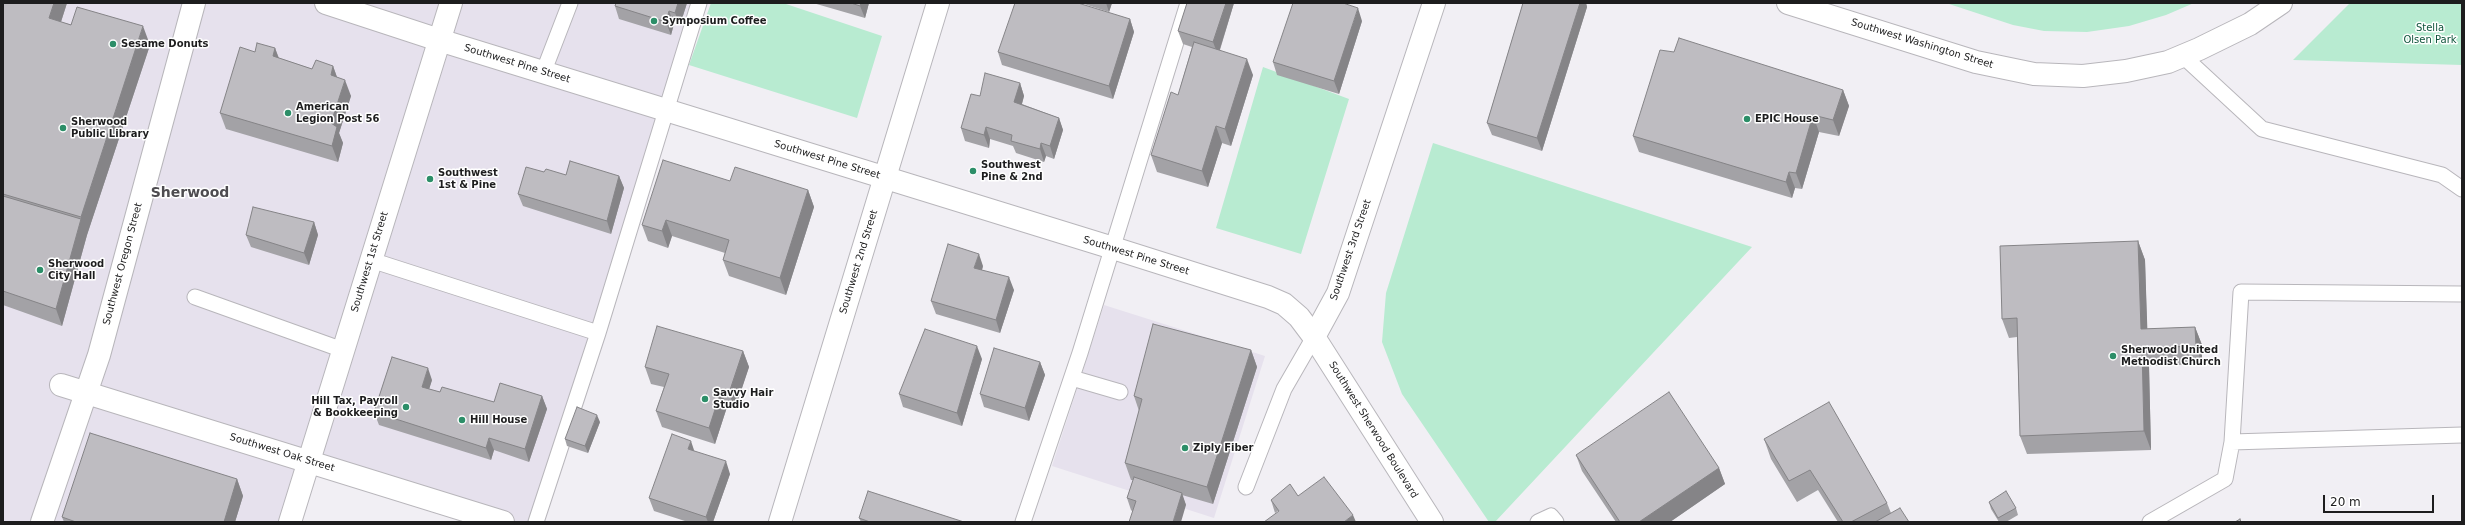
<!DOCTYPE html>
<html>
<head>
<meta charset="utf-8">
<style>
  body { margin:0 }
  #map { position:relative; width:2465px; height:525px; overflow:hidden; background:#f1eff4; font-family:"DejaVu Sans",sans-serif }
  canvas { display:block }
  .frame { position:absolute; inset:0; border:4px solid #1d1d1e; pointer-events:none }
  .scale { position:absolute; left:2323px; top:495px; width:111px; height:18px; box-sizing:border-box; border:2px solid #1d1d1e; border-top:0; padding-left:5px; font-size:12px; line-height:14px; white-space:nowrap; color:#1d1d1e; -webkit-text-stroke:3px #fff; paint-order:stroke }
</style>
</head>
<body>
<div id="map">
<canvas width="2465" height="525"></canvas>
<div class="frame"></div>
<div class="scale">20 m</div>
</div>
<script>
const c = document.querySelector('canvas').getContext('2d');
c.lineJoin = 'round';
function fillPath(path, color) {
  c.fillStyle = color;
  c.fill(path, 'evenodd');
}
function poly(rows) {
  const path = new Path2D();
  for (const r of rows) {
    path.moveTo(r[0], r[1]);
    for (let i = 2; i < r.length; i += 2) path.lineTo(r[i], r[i + 1]);
  }
  return path;
}
function trace(path, color, width, dash) {
  c.strokeStyle = color;
  c.lineWidth = width;
  c.lineCap = dash ? 'butt' : 'round';
  c.setLineDash(dash || []);
  c.stroke(path);
}
function label(font, color, halo, rows, align = 'center') {
  c.font = font + ' "DejaVu Sans",sans-serif';
  c.lineWidth = 3;
  c.setLineDash([]);
  c.textBaseline = 'middle';
  c.strokeStyle = halo;
  c.fillStyle = color;
  for (const [text, x, y, turn = 0] of rows) {
    c.save();
    c.translate(x, y);
    c.rotate((+turn || 0) * Math.PI / 180);
    c.textAlign = isNaN(turn) ? turn : align;
    if (halo) c.strokeText(text, 0, 0);
    c.fillText(text, 0, 0);
    c.restore();
  }
}
const built = poly([
  [3,3,697,3,536,522,503,522,309,461,290,522,3,522],
  [1104,305,1265,356,1214,518,1052,466]
]);
const green = poly([
  [711,3,783,3,882,36,857,118,689,65],
  [1946,3,2194,3,2166,15,2129,26,2087,32,2044,31,2013,25],
  [2350,3,2462,3,2462,65,2293,60],
  [1263,67,1349,99,1301,254,1216,228],
  [1433,143,1752,247,1495,522,1489,522,1402,394,1382,342,1386,293]
]);
const service = poly([
  [2183,56,2262,129,2442,175,2462,189],
  [543,73,570,3],
  [371,260,598,333],
  [2462,294,2241,292,2232,442,2462,435],
  [195,297,343,350],
  [1072,378,1120,392],
  [1246,487,1284,389,1314,337],
  [536,522,598,333,699,3],
  [1023,522,1080,353,1188,3],
  [1538,522,1551,516,1556,522],
  [2150,522,2225,479,2232,442]
]);
const pedestrian = poly([
  [42,522,99,355,194,3]
]);
const minor = poly([
  [61,385,503,522],
  [780,522,938,3]
]);
const tertiary = poly([
  [326,3,439,40],
  [1314,337,1338,293,1434,3]
]);
const secondary = poly([
  [1788,3,1976,62,2034,74,2083,76,2126,71,2168,62,2199,49,2250,24,2281,3],
  [439,40,1113,248,1268,297,1284,304,1299,317,1314,337,1432,522],
  [290,522,451,3]
]);
const wall = poly([
  [3,3,67,3,61,22,150,45,87,235,62,326,3,305],
  [687,3,680,25,674,24,671,35,619,19,615,6],
  [813,3,869,3,865,18],
  [1081,3,1112,3,1109,12],
  [1187,3,1234,3,1220,50,1253,75,1231,146,1222,143,1208,187,1157,172,1151,155,1178,95,1192,47,1183,44,1178,31],
  [1523,3,1586,3,1587,7,1542,151,1492,135,1487,123],
  [1130,19,1134,32,1113,99,1002,65,998,52],
  [1362,21,1339,94,1277,75,1273,62],
  [275,48,279,58,312,69,333,66,337,77,351,96,339,133,343,143,338,162,226,129,220,113,255,52],
  [1020,83,1024,96,1022,104,1059,118,1063,130,1054,159,1046,156,1044,162,1016,153,1013,146,990,139,989,148,965,141,961,128,980,96],
  [1843,90,1849,106,1839,136,1819,132,1802,189,1795,188,1792,198,1639,152,1633,136],
  [566,175,619,176,624,188,611,234,523,206,518,194],
  [808,190,814,207,786,295,729,276,723,260,725,253,672,236,668,248,648,241,642,225],
  [314,222,318,235,309,265,251,247,246,235],
  [2138,241,2145,260,2147,329,2195,327,2202,345,2202,364,2149,366,2151,450,2027,454,2020,436,2017,337,2009,338,2002,319],
  [983,266,982,270,1014,290,1000,333,936,314,931,301],
  [1251,350,1257,367,1213,504,1182,495,1186,505,1132,511,1131,510,1127,498,1133,480,1131,480,1125,463,1139,411,1134,396],
  [743,351,749,367,735,409,727,407,715,444,662,427,656,411,664,387,651,384,645,367],
  [982,359,962,426,903,407,899,394],
  [1040,362,1045,375,1029,421,984,407,980,394],
  [432,380,429,389,440,392,494,402,542,396,547,409,529,462,494,450,491,460,379,425,374,412],
  [600,422,588,453,567,446,565,439],
  [1764,439,1887,503,1891,513,1909,522,1838,522,1818,490,1797,502,1771,459],
  [694,451,730,474,713,522,688,522,654,511,649,498],
  [1576,455,1719,468,1725,484,1670,522,1616,522,1582,471],
  [237,479,243,496,235,522,64,522,62,517],
  [1298,496,1275,513,1271,500],
  [1989,502,2016,508,2018,515,2006,522,1999,522,1991,509],
  [859,518,964,522,861,522]
]);
const shadedWall = poly([
  [54,3,67,3,56,37,49,18],
  [678,3,687,3,680,25,675,13],
  [861,3,869,3,865,18,860,6],
  [1106,3,1112,3,1109,12],
  [1226,3,1234,3,1218,55,1213,42],
  [1580,3,1586,3,1587,7,1542,151,1537,138],
  [1358,8,1362,21,1339,94,1334,81],
  [669,11,674,24,671,35,666,22],
  [1130,19,1134,32,1113,99,1109,86],
  [143,26,150,45,87,235,62,326,56,309,81,219,81,217],
  [275,48,281,65,273,56],
  [1247,59,1253,75,1231,146,1225,129],
  [333,66,339,83,331,75],
  [345,80,351,96,339,133,343,143,338,162,332,146,331,123],
  [1020,83,1024,96,1019,114,1014,102],
  [1843,90,1849,106,1839,136,1833,120],
  [1813,115,1819,132,1802,189,1796,173],
  [1059,118,1063,130,1054,159,1050,146],
  [1216,126,1222,143,1208,187,1202,171],
  [986,127,990,139,989,148,984,135],
  [1041,143,1046,156,1044,162,1040,149],
  [1789,172,1795,188,1792,198,1786,182],
  [619,176,624,188,611,234,607,221],
  [808,190,814,207,786,295,780,278],
  [666,220,672,236,668,248,662,231],
  [314,222,318,235,309,265,304,253],
  [2138,241,2145,260,2148,348,2141,329],
  [979,254,983,266,979,280,974,268],
  [1009,277,1014,290,1000,333,996,320],
  [2195,327,2202,345,2202,364,2196,346],
  [977,346,982,359,962,426,957,413],
  [2142,348,2149,366,2151,450,2144,431],
  [1251,350,1257,367,1213,504,1207,487],
  [743,351,749,367,735,409,729,393],
  [1040,362,1045,375,1029,421,1025,408],
  [428,368,432,380,426,399,422,387],
  [721,391,727,407,715,444,709,428],
  [542,396,547,409,529,462,525,449],
  [597,415,600,422,588,453,585,446],
  [489,438,494,450,491,460,486,448],
  [691,441,695,453,688,449],
  [726,461,730,474,713,522,708,522,706,517],
  [1719,468,1725,484,1670,522,1639,522],
  [237,479,243,496,235,522,224,522],
  [1182,493,1186,505,1181,522,1173,522],
  [1353,515,1356,522,1344,522]
]);
const building = poly([
  [3,3,54,3,49,18,71,25,77,7,143,26,81,217,3,194,3,3],
  [616,3,678,3,675,13,669,11,666,22,615,6,616,3],
  [851,3,861,3,860,6,851,3],
  [1015,3,1078,3,1130,19,1109,86,998,52,1015,3],
  [1187,3,1226,3,1213,42,1178,31,1187,3],
  [1293,3,1343,3,1358,8,1334,81,1273,62,1293,3],
  [1523,3,1580,3,1537,138,1487,123,1523,3],
  [1679,38,1843,90,1833,120,1813,115,1796,173,1789,172,1786,182,1633,136,1660,50,1674,52,1679,38],
  [1194,42,1247,59,1225,129,1216,126,1202,171,1151,155,1171,92,1178,95,1194,42],
  [257,43,275,48,273,56,312,69,316,60,333,66,331,75,345,80,331,123,337,127,332,146,220,113,240,47,255,52,257,43],
  [985,73,1020,83,1014,102,1059,118,1050,146,1041,143,1040,149,1011,141,1012,135,986,127,984,135,961,128,971,94,980,96,985,73],
  [663,160,730,181,735,167,808,190,780,278,723,260,729,240,666,220,662,231,642,225,663,160],
  [570,161,619,176,607,221,518,194,526,167,544,172,546,169,566,175,570,161],
  [3,196,81,219,56,309,3,291,3,196],
  [253,207,314,222,304,253,246,235,253,207],
  [2138,241,2141,329,2195,327,2196,346,2142,348,2144,431,2020,436,2017,318,2002,319,2000,246,2138,241],
  [948,244,979,254,974,268,1009,277,996,320,931,301,948,244],
  [1153,324,1251,350,1207,487,1125,463,1142,399,1134,396,1153,324],
  [657,326,743,351,729,393,721,391,709,428,656,411,669,374,645,367,657,326],
  [925,329,977,346,957,413,899,394,925,329],
  [994,348,1040,362,1025,408,980,394,994,348],
  [392,357,428,368,422,387,440,392,442,387,494,402,500,383,542,396,525,449,489,438,486,448,374,412,392,357],
  [1669,392,1719,468,1639,522,1620,522,1576,455,1669,392],
  [1829,402,1887,503,1851,522,1843,522,1810,470,1789,481,1764,439,1829,402],
  [577,407,597,415,585,446,565,439,577,407],
  [90,433,237,479,224,522,76,522,62,517,90,433],
  [672,434,691,441,688,449,726,461,706,517,649,498,672,434],
  [1134,477,1182,493,1173,522,1129,522,1136,501,1127,498,1134,477],
  [1324,477,1353,515,1344,522,1264,522,1279,511,1271,500,1290,484,1298,496,1324,477],
  [868,491,964,522,870,522,859,518,868,491],
  [2006,491,2016,508,1998,518,1989,502,2006,491],
  [1900,508,1909,522,1875,522,1900,508],
  [2240,519,2241,522,2235,522,2240,519]
]);
const markers = [
  [654,21,4,"#2c8e68"],
  [113,44,4,"#2c8e68"],
  [288,113,4,"#2c8e68"],
  [1747,119,4,"#2c8e68"],
  [63,128,4,"#2c8e68"],
  [973,171,4,"#2c8e68"],
  [430,179,4,"#2c8e68"],
  [40,270,4,"#2c8e68"],
  [2113,356,4,"#2c8e68"],
  [705,399,4,"#2c8e68"],
  [406,407,4,"#2c8e68"],
  [462,420,4,"#2c8e68"],
  [1185,448,4,"#2c8e68"]
];
const poiNames = [
  ["Symposium Coffee",662,21],
  ["Sesame Donuts",121,44],
  ["American",296,107],
  ["Legion Post 56",296,119],
  ["EPIC House",1755,119],
  ["Sherwood",71,122],
  ["Public Library",71,134],
  ["Southwest",981,165],
  ["Pine & 2nd",981,177],
  ["Southwest",438,173],
  ["1st & Pine",438,185],
  ["Sherwood",48,264],
  ["City Hall",48,276],
  ["Sherwood United",2121,350],
  ["Methodist Church",2121,362],
  ["Savvy Hair",713,393],
  ["Studio",713,405],
  ["Hill Tax, Payroll",398,401,"right"],
  ["& Bookkeeping",398,413,"right"],
  ["Hill House",470,420],
  ["Ziply Fiber",1193,448]
];
const parkNames = [
  ["Stella",2430,28],
  ["Olsen Park",2430,40]
];
const streetNames = [
  ["Southwest Washington Street",1922,44,17],
  ["Southwest Pine Street",517,64,17],
  ["Southwest Pine Street",827,160,17],
  ["Southwest 3rd Street",1351,250,-71],
  ["Southwest Pine Street",1136,256,17],
  ["Southwest 1st Street",370,262,-73],
  ["Southwest 2nd Street",859,262,-73],
  ["Southwest Oregon Street",123,264,-75],
  ["Southwest Sherwood Boulevard",1373,430,58],
  ["Southwest Oak Street",282,453,17]
];
const districtNames = [
  ["Sherwood",190,193]
];
fillPath(built, '#e6e1ed');
fillPath(green, '#b8ebd1');
trace(service, '#b8b6bb', 17);
trace(pedestrian, '#b8b6bb', 24);
trace(minor, '#b8b6bb', 24);
trace(tertiary, '#b8b6bb', 24);
trace(secondary, '#b8b6bb', 24);
trace(service, '#fff', 15);
trace(pedestrian, '#fff', 22);
trace(minor, '#fff', 22);
trace(tertiary, '#fff', 22);
trace(secondary, '#fff', 22);
fillPath(wall, '#a3a2a6');
fillPath(shadedWall, '#858487');
fillPath(building, '#bebcc1');
trace(building, '#858487', 1);
for (const [x, y, r, color] of markers) {
  const dot = new Path2D();
  dot.arc(x, y, r, 0, 2 * Math.PI);
  c.fillStyle = color;
  c.fill(dot);
  trace(dot, '#fff', 1.5);
}
label('bold 10px', '#1d1d1e', '#fff', poiNames, 'left');
label('10px', '#0d533a', '#fff', parkNames);
label('10px', '#1d1d1e', '#fff', streetNames);
label('bold 14px', '#4e4c50', '#fff', districtNames);
</script>
</body>
</html>
